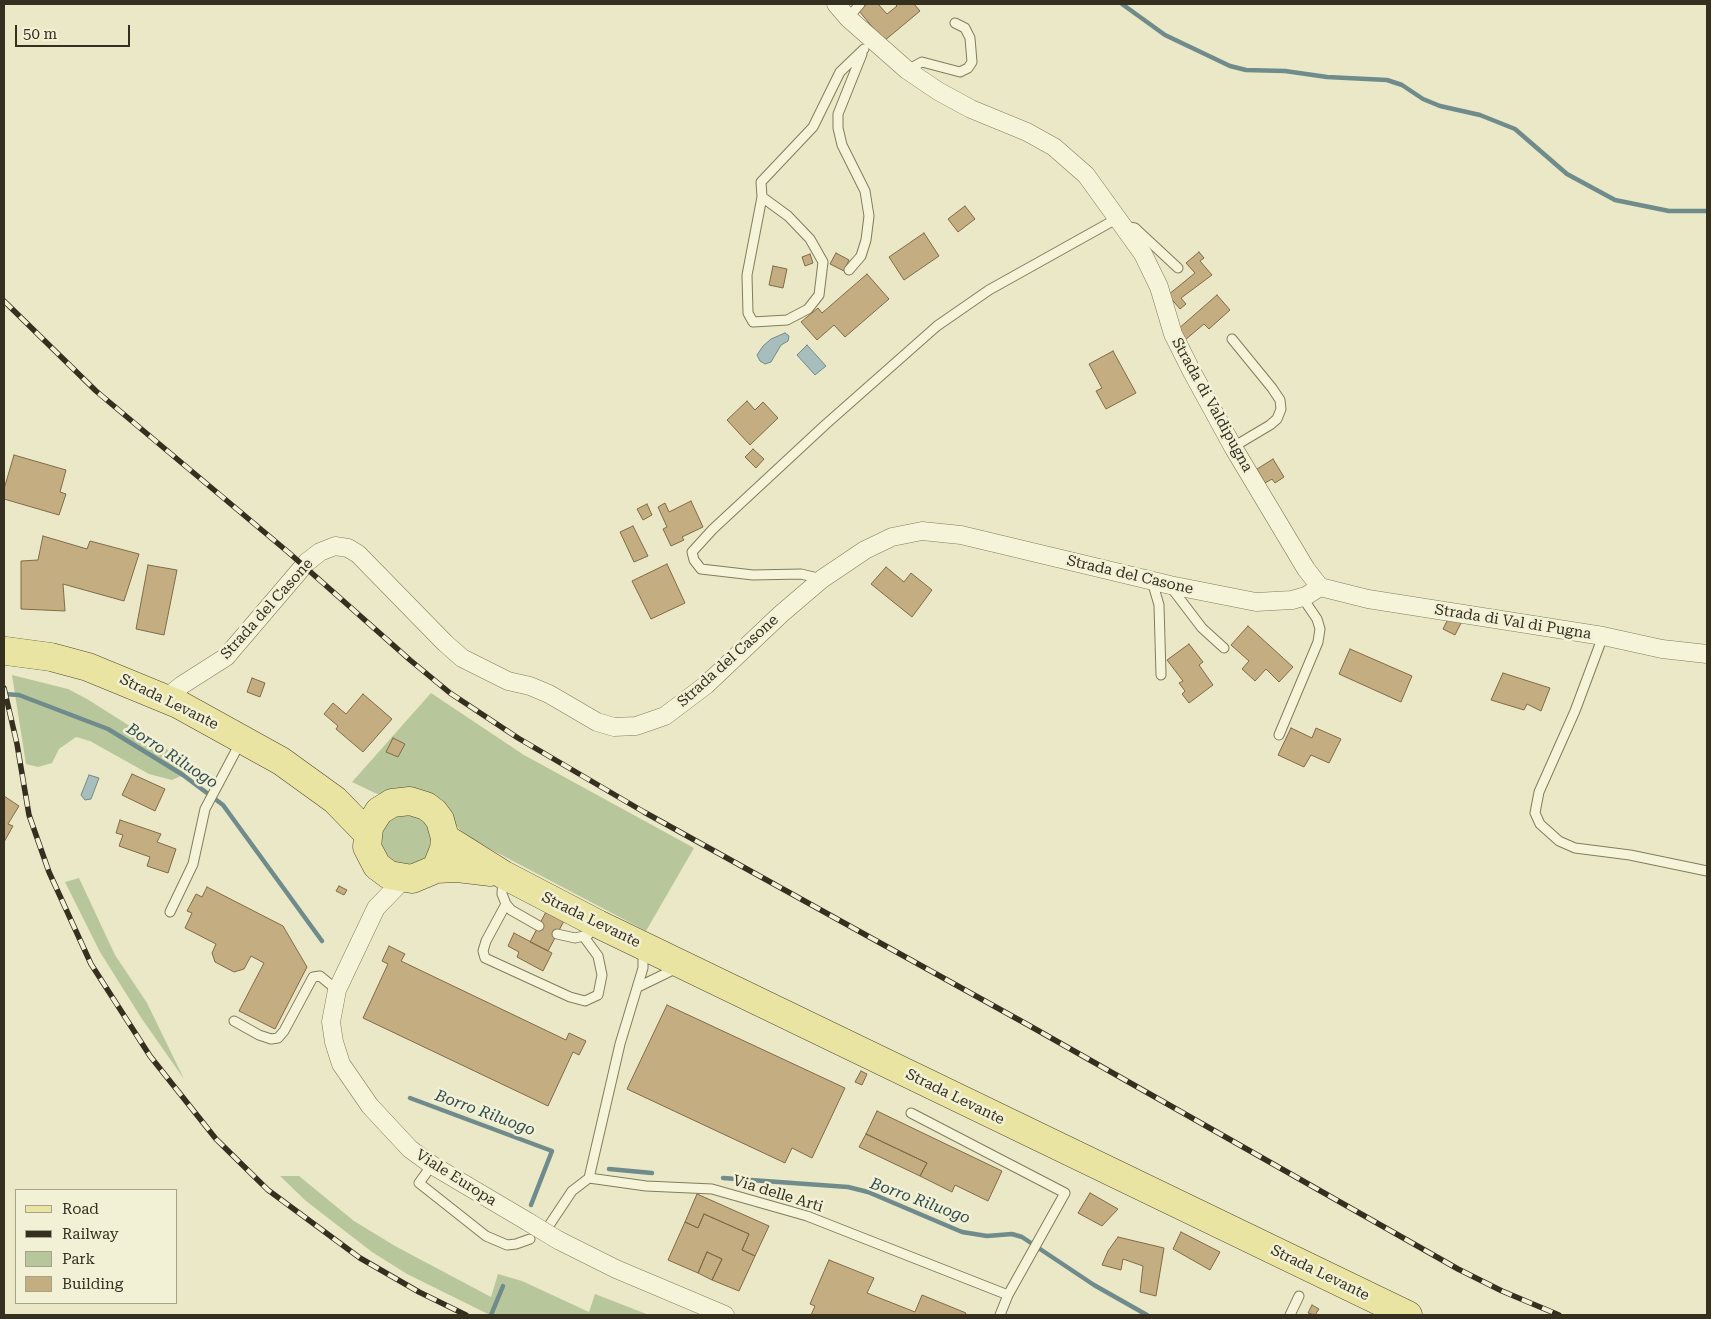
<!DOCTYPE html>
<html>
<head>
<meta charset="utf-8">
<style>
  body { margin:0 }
  #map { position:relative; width:1711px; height:1319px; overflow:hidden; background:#eae8c6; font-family:"Roboto Serif",serif }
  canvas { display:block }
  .frame { position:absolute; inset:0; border:5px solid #352f20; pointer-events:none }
  .legend { position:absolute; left:15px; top:1189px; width:162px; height:115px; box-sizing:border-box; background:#f2f1d5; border:1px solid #a6a38d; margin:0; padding:6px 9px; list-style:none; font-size:15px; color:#352f20 }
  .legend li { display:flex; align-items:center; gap:10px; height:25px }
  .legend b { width:25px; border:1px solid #a6a38d }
  .scale { position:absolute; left:15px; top:25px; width:115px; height:22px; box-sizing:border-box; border:2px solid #352f20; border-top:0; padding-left:6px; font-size:15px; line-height:18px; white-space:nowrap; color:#352f20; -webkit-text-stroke:4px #f2f1d5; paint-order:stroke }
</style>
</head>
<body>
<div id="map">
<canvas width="1711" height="1319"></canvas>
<div class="frame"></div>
<ul class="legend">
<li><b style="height:6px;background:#e9e4a2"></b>Road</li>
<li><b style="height:6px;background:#352f20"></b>Railway</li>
<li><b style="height:14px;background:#b7c79b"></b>Park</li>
<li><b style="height:14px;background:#c4ad80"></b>Building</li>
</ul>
<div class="scale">50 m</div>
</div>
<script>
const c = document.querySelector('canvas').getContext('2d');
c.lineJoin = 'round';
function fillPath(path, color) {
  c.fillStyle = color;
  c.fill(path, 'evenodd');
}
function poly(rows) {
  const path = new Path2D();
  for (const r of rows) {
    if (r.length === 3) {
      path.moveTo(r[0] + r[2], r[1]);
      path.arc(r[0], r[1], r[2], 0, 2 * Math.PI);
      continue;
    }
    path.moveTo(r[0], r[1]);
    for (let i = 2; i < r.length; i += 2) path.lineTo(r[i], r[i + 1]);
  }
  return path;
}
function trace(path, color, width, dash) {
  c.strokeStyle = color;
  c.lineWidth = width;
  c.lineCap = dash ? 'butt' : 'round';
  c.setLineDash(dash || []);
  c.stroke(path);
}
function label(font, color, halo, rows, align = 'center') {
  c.font = font + ' "Roboto Serif",serif';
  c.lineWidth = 5;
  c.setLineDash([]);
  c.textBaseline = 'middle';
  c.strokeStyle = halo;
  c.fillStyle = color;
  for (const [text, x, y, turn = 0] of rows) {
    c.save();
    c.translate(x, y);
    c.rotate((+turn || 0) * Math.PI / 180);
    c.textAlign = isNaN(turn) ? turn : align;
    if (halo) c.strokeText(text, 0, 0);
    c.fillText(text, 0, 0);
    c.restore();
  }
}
const green = poly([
  [12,675,68,689,87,699,171,752,189,769,183,775,172,780,149,774,90,741,76,737,59,749,52,763,38,767,26,764],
  [431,693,524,755,694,848,646,931,475,841,461,831,447,815,375,793,352,782],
  [406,840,26],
  [79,878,115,955,147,1003,184,1079,142,1019,100,952,65,882],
  [280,1176,299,1176,354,1221,395,1246,491,1297,498,1274,522,1281,589,1312,595,1294,649,1315,490,1315,407,1274,372,1252,306,1201]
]);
const water = poly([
  [785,333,789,336,788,341,781,345,771,362,765,364,760,361,757,355,763,346,771,339,785,333],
  [807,345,826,366,815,375,797,355,807,345],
  [89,775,99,778,91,799,85,800,81,795,89,775]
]);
const stream = poly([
  [1122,4,1165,35,1230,66,1246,70,1285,71,1327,77,1387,80,1402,85,1423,99,1440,106,1480,115,1515,129,1567,174,1615,200,1669,211,1707,211],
  [4,694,19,695,108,729,183,775,223,805,322,941],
  [410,1098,552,1151,531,1205],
  [609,1169,652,1173],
  [723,1178,848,1187,868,1192,962,1232,987,1236,1012,1234,1022,1237,1094,1285,1147,1315],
  [491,1315,503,1286]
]);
const building = poly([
  [867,4,878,4,887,14,897,6,895,4,914,4,920,11,884,41,859,11,867,4],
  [965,206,975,219,958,232,948,219,965,206],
  [924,233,939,256,904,280,889,257,924,233],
  [1199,252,1204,258,1200,261,1212,275,1181,298,1186,304,1180,309,1168,295,1195,273,1186,263,1199,252],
  [836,253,849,260,844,271,830,264,836,253],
  [810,254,813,263,805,266,802,257,810,254],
  [773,266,787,269,783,288,769,285,773,266],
  [867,274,889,299,845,337,834,325,817,340,801,322,818,308,822,313,867,274],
  [1217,295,1230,310,1209,329,1204,324,1185,340,1177,330,1217,295],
  [1113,351,1136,393,1106,409,1096,391,1102,388,1089,364,1113,351],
  [747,401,755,410,763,402,778,418,750,445,727,420,747,401],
  [753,449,764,459,756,468,745,457,753,449],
  [14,455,66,470,60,492,66,494,59,515,4,499,4,489,14,455],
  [1273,459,1284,477,1275,483,1272,479,1265,483,1257,469,1273,459],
  [691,501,703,527,682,537,684,540,671,546,663,529,667,527,658,507,665,503,669,512,691,501],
  [647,504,652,515,643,520,637,509,647,504],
  [633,526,648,556,634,562,620,532,633,526],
  [43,536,87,549,90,541,139,554,124,601,63,584,65,611,21,609,21,561,38,560,43,536],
  [667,564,685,603,651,619,632,581,667,564],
  [148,565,177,570,164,635,136,629,148,565],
  [886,567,904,582,911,573,932,590,912,617,871,584,886,567],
  [1449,617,1461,623,1455,635,1443,629,1449,617],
  [1248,626,1293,667,1279,682,1266,669,1255,681,1242,669,1249,661,1231,645,1248,626],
  [1189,644,1203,662,1199,665,1213,685,1189,703,1182,694,1185,691,1179,683,1183,681,1167,660,1189,644],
  [1350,649,1412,676,1401,702,1339,674,1350,649],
  [1503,673,1550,688,1541,711,1527,704,1524,710,1491,700,1503,673],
  [252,678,265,683,260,697,247,692,252,678],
  [363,694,392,719,363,752,336,729,338,726,324,714,333,703,346,714,363,694],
  [1291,728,1312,738,1316,728,1341,739,1329,763,1311,755,1304,767,1278,755,1291,728],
  [393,738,405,744,398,757,386,752,393,738],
  [132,774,165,789,155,811,122,795,132,774],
  [4,796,19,806,8,824,13,826,4,842,4,796],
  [120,820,161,834,157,842,176,849,168,873,147,866,150,857,119,846,123,835,116,833,120,820],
  [339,886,347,890,344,895,336,891,339,886],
  [207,887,283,926,307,967,275,1029,239,1011,264,963,251,956,244,969,234,972,215,962,212,953,216,944,185,928,192,913,187,911,196,894,202,897,207,887],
  [547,910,565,919,548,951,530,942,547,910],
  [514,933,552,953,543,971,517,957,519,952,508,946,514,933],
  [389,946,405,954,401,961,566,1040,569,1033,586,1041,579,1055,573,1052,548,1106,363,1018,388,964,382,961,389,946],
  [667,1005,845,1088,812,1158,792,1148,785,1163,627,1089,667,1005],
  [861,1071,867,1074,862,1085,855,1082,861,1071],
  [877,1111,1002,1171,988,1201,955,1185,952,1192,920,1176,927,1163,866,1134,877,1111],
  [866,1134,927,1163,920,1176,859,1147,866,1134],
  [1090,1193,1118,1209,1102,1226,1078,1213,1090,1193],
  [697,1194,769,1226,755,1256,742,1250,749,1234,704,1214,698,1228,685,1222,697,1194],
  [704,1214,749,1234,742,1250,755,1256,739,1291,712,1280,722,1259,707,1252,698,1273,668,1260,685,1222,698,1228,704,1214],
  [1181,1232,1220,1252,1210,1270,1173,1249,1181,1232],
  [1118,1237,1164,1248,1156,1296,1140,1292,1143,1266,1123,1259,1121,1270,1102,1265,1108,1251,1118,1237],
  [707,1252,722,1259,712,1280,698,1273,707,1252],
  [829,1260,874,1278,867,1293,915,1312,922,1295,966,1313,965,1315,811,1315,815,1306,810,1304,829,1260],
  [1312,1305,1319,1309,1315,1315,1308,1313,1312,1305]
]);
const service = poly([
  [848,18,860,4],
  [907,70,922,62,960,72,968,68,972,62,970,38,965,28,955,23],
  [762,197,747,275,748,313,753,322,787,320,808,309,819,295,823,262,810,239,788,216,762,197,761,182,813,127,840,72,864,49],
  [1123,226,1135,228,1178,268],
  [849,270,861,256,866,240,869,216,865,191,842,145,838,128,838,114,862,54],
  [1232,339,1272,388,1280,400,1281,409,1277,419,1270,425,1233,447],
  [822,579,801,574,753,575,701,569,694,560,692,552,713,529,825,425,937,326,989,290,1118,218],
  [1152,581,1159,605,1161,675],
  [1170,586,1202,628,1224,648],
  [1603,636,1575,711,1539,792,1535,813,1540,824,1559,841,1575,848,1630,855,1707,871],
  [1279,735,1318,642,1320,629,1317,619,1302,597],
  [503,878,502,894,506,904,511,910,539,926],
  [506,904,486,941,483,951,485,958,570,997,585,1001,598,995,602,975,598,956,584,937],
  [170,912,193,864,205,809,240,743],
  [557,934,575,938,588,935],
  [638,987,677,968],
  [234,1021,259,1035,271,1039,278,1038,284,1031,313,977,320,976,337,990],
  [911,1113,1065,1193,1008,1295,1000,1315],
  [432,1165,419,1183,486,1236,507,1245,516,1244,530,1239],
  [589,1178,620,1044,643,968,643,950],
  [550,1224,572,1191,589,1178,646,1186,712,1189,807,1216,1008,1295],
  [1290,1315,1299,1296]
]);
const minor = poly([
  [836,4,848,18,907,70,938,91,971,109,1027,132,1054,147,1086,175,1143,254,1159,287,1173,334,1192,372,1233,447,1306,569,1320,587,1368,599,1603,636,1662,649,1707,654],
  [166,698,182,685,226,657,307,562,320,552,335,546,348,548,358,554,445,643,462,658,508,681,530,686,549,694,597,722,614,727,636,726,665,716,706,685,781,614,822,579,865,550,892,537,922,531,961,535,1170,585,1256,602,1292,600,1306,596,1320,587],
  [404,879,376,908,337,990,331,1022,334,1042,341,1064,370,1106,410,1149,432,1165,530,1223],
  [558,1240,616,1269,725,1315]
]);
const primary = poly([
  [6,651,51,657,88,667,178,704,281,761,335,800,367,833],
  [445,838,504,875,598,924,1408,1315],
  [436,869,444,849,445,838,440,820,434,812,426,806,410,801,392,803,379,811,369,827,367,847,377,866,389,875,412,879,436,869,457,868,491,872]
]);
const rail = poly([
  [4,301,96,391,288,552,410,660,450,693,518,738,644,812,1030,1026,1458,1269,1502,1291,1559,1315],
  [4,688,17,744,29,815,49,872,91,964,150,1056,216,1139,268,1190,360,1258,419,1292,466,1315]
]);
const minorBridge = poly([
  [530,1223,558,1240]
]);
const streetNames = [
  ["Strada di Valdipugna",1212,405,61],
  ["Strada del Casone",1130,575,13],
  ["Strada del Casone",267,609,-48],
  ["Strada di Val di Pugna",1513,622,9],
  ["Strada del Casone",728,661,-42],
  ["Strada Levante",169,702,26],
  ["Strada Levante",591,920,26],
  ["Strada Levante",955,1097,26],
  ["Viale Europa",456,1178,32],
  ["Via delle Arti",778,1194,17],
  ["Strada Levante",1320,1273,26]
];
const waterNames = [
  ["Borro Riluogo",172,756,33],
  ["Borro Riluogo",485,1113,20],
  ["Borro Riluogo",920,1201,20]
];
fillPath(green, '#b7c79b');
fillPath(water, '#a7bebd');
trace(water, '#6f8b8b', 1);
trace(stream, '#6f8b8b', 4.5);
fillPath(building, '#c4ad80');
trace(building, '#806b46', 1);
trace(service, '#837b5e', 11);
trace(minor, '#837b5e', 19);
trace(primary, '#514831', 29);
trace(service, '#f5f4d8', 9);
trace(minor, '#f5f4d8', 18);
trace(primary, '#e9e4a2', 28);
trace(rail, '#352f20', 5.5);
trace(rail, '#f2f1d5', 4, [11]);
trace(minorBridge, '#837b5e', 19, []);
trace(minorBridge, '#f5f4d8', 18);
label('15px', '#352f20', '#f2f1d5', streetNames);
label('italic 16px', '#314d53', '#f2f1d5', waterNames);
</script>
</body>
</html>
